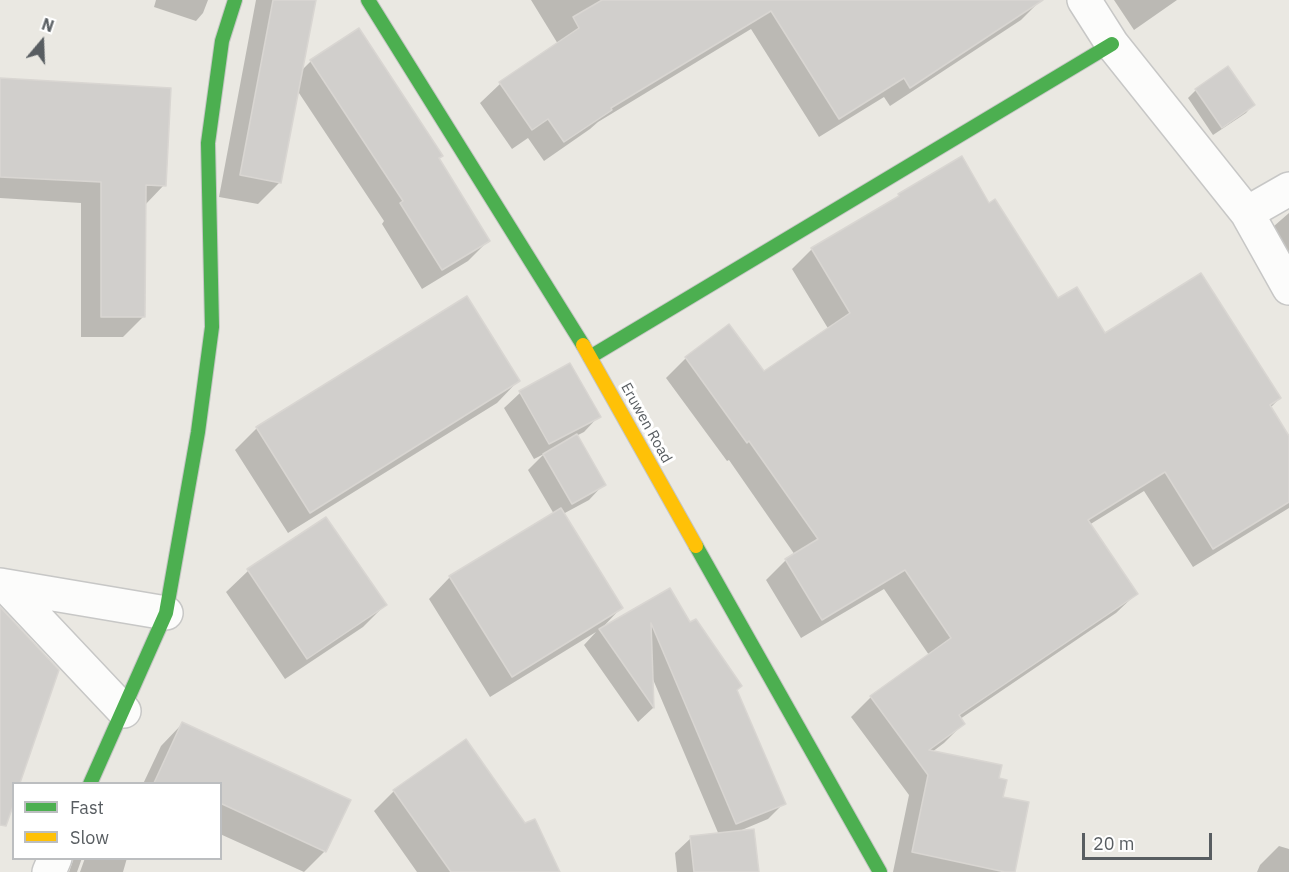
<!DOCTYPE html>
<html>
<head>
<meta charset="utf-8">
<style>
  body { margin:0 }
  #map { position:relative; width:1289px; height:872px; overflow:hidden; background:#eae8e2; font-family:"IBM Plex Sans",sans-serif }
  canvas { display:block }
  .legend { position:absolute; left:12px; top:782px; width:210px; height:78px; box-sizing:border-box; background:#fff; border:2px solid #bcbec0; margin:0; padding:8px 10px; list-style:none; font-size:18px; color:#585d61 }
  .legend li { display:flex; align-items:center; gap:12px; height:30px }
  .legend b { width:30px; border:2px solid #bcbec0 }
  .north { position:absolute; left:12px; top:12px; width:60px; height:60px; -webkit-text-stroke:4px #fff; paint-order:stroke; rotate:19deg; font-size:16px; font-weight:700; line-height:24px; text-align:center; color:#585d61 }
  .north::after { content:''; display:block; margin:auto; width:21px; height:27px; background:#585d61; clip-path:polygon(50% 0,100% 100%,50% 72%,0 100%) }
  .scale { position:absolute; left:1082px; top:833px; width:130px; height:27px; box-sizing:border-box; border:3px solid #585d61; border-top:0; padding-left:8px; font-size:18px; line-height:21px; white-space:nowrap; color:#585d61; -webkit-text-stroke:4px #fff; paint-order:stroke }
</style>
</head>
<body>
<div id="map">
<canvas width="1289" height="872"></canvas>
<ul class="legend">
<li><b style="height:8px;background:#4caf50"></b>Fast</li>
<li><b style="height:8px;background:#ffc107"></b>Slow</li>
</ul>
<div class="north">N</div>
<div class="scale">20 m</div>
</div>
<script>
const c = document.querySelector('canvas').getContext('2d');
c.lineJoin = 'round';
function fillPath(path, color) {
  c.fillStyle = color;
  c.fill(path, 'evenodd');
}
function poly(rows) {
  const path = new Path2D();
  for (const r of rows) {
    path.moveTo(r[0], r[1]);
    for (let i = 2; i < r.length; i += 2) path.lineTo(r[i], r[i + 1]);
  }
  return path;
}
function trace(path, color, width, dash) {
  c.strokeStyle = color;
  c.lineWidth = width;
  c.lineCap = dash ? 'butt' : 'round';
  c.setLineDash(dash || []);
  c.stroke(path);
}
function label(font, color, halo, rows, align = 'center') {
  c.font = font + ' "IBM Plex Sans",sans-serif';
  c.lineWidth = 6;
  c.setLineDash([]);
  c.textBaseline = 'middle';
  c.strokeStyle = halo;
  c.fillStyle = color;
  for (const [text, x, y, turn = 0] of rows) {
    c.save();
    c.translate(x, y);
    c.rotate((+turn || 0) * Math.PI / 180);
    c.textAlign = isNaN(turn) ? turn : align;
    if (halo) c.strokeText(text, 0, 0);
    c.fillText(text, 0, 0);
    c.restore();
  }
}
const shadow = poly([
  [156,0,208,0,203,13,196,21,154,7],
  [256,0,315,0,301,71,311,61,438,159,488,241,468,261,422,289,382,224,384,221,297,90,280,182,258,204,219,197],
  [531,0,1041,0,1021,20,890,106,884,97,819,137,751,29,598,122,590,129,544,161,528,138,512,149,480,103,500,84,558,44],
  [1114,0,1177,0,1134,30],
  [1228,68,1253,105,1246,113,1213,135,1188,98,1196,90],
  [0,80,164,185,145,205,144,316,123,337,81,337,81,203,0,198],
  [899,195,989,205,1057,300,1105,335,1280,398,1270,408,1289,438,1289,508,1193,567,1144,491,1089,525,1136,594,1116,613,960,719,963,724,944,743,932,752,997,779,1013,872,893,872,909,795,851,717,871,697,929,655,884,589,801,638,766,580,786,560,795,555,729,460,727,461,666,378,686,358,729,326,764,373,829,330,792,269,812,249,893,201],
  [1289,213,1289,267,1266,233],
  [466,298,518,381,497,403,288,533,235,450,257,428],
  [520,393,599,416,584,432,576,436,604,484,589,500,563,514,621,608,602,628,670,590,690,625,736,690,784,803,768,819,737,832,758,872,677,872,675,853,691,838,719,835,652,677,653,708,638,722,584,645,596,632,490,697,429,599,450,577,554,514,528,470,544,454,534,459,504,408],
  [326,519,385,605,363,627,285,679,226,592,248,571],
  [182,724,325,851,304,872,220,834,220,784,143,784,161,746],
  [394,791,559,872,417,872,374,811],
  [1279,846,1289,849,1289,872,1257,872,1260,865],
  [74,858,82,858,77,872,69,872],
  [85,858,127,858,123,872,80,872]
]);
const building = poly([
  [273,0,316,0,281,183,240,175,273,0],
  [602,0,1043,0,910,88,904,78,839,119,771,11,611,108,612,110,564,142,548,119,532,130,499,82,579,28,573,17,602,0],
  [359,28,443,156,439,158,490,241,442,270,400,203,403,201,310,60,359,28],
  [1228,66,1255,105,1222,128,1195,89,1228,66],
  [0,78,171,88,166,186,146,185,145,317,101,317,101,182,0,177,0,78],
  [962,156,989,203,995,199,1058,298,1077,287,1105,333,1201,273,1281,398,1270,405,1289,436,1289,502,1213,549,1165,472,1088,520,1138,594,959,715,965,724,929,750,1002,765,999,778,1007,780,1003,797,1029,802,1015,872,1005,872,912,852,928,775,870,696,951,638,905,570,822,620,785,559,818,539,749,441,747,443,685,357,729,324,764,371,850,313,811,248,899,196,898,194,962,156],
  [467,296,520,381,310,513,256,427,467,296],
  [570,363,601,417,549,444,519,391,570,363],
  [577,434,606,485,572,504,543,454,577,434],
  [561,508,623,608,512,677,449,576,561,508],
  [326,517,387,605,307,659,247,569,326,517],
  [670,588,690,622,696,619,742,686,737,690,786,804,736,824,651,623,654,708,599,629,670,588],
  [0,607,59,670,20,783,14,783,14,803,6,826,0,825,0,607],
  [182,722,351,800,326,852,220,803,220,783,154,783,182,722],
  [466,739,525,823,535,819,560,872,451,872,393,790,466,739],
  [754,829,759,872,694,872,690,836,754,829]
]);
const street = poly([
  [1084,0,1112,44,1247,213,1289,288],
  [1247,213,1289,189],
  [0,585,166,613],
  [8,588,124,711],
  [49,872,55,858]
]);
const fast = poly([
  [368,0,583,345],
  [590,357,1112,44],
  [696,546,880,872],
  [90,784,166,613,198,432,212,327,208,143,222,41,235,0]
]);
const slow = poly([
  [583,345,696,546]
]);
const streetNames = [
  ["Eruwen Road",646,423,61]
];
fillPath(shadow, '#0003');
fillPath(building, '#d1cfcc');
trace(building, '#d9d6d2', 1.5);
trace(street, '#c7c7c6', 36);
trace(fast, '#c5c6c4', 16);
trace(slow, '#c5c6c4', 16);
trace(street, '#fcfcfb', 33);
trace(fast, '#4caf50', 14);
trace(slow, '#ffc107', 14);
label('15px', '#585d61', '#fff', streetNames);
</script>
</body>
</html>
